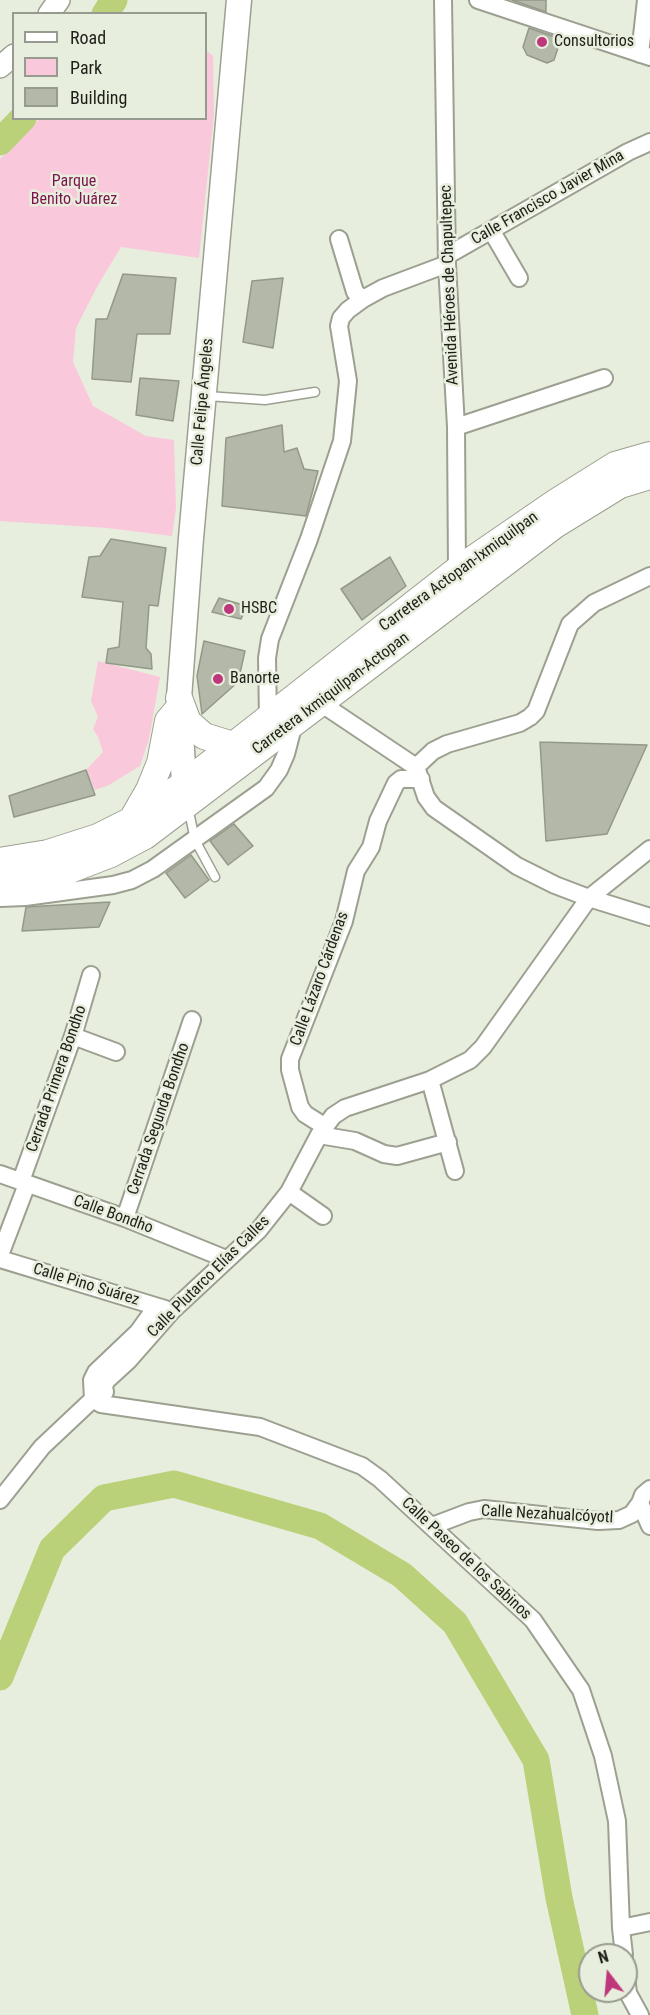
<!DOCTYPE html>
<html>
<head>
<meta charset="utf-8">
<style>
  body { margin:0 }
  #map { position:relative; width:650px; height:2015px; overflow:hidden; background:#e8eedd; font-family:"Roboto Condensed",sans-serif }
  canvas { display:block }
  .legend { position:absolute; left:12px; top:12px; width:195px; height:108px; box-sizing:border-box; background:#e8eedd; border:2px solid #979b8f; margin:0; padding:8px 10px; list-style:none; font-size:18px; color:#1d1f19 }
  .legend li { display:flex; align-items:center; gap:12px; height:30px }
  .legend b { width:30px; border:2px solid #979b8f }
  .north { position:absolute; left:578px; top:1943px; width:60px; height:60px; box-sizing:border-box; background:#e8eedd; border:2px solid #979b8f; border-radius:50%; rotate:344deg; font-size:16px; font-weight:700; line-height:24px; text-align:center; color:#1d1f19 }
  .north::after { content:''; display:block; margin:auto; width:21px; height:27px; background:#bd377a; clip-path:polygon(50% 0,100% 100%,50% 72%,0 100%) }
</style>
</head>
<body>
<div id="map">
<canvas width="650" height="2015"></canvas>
<ul class="legend">
<li><b style="height:8px;background:#fff"></b>Road</li>
<li><b style="height:16px;background:#fac8db"></b>Park</li>
<li><b style="height:16px;background:#b3b8a8"></b>Building</li>
</ul>
<div class="north">N</div>
</div>
<script>
const c = document.querySelector('canvas').getContext('2d');
c.lineJoin = 'round';
function fillPath(path, color) {
  c.fillStyle = color;
  c.fill(path, 'evenodd');
}
function poly(rows) {
  const path = new Path2D();
  for (const r of rows) {
    path.moveTo(r[0], r[1]);
    for (let i = 2; i < r.length; i += 2) path.lineTo(r[i], r[i + 1]);
  }
  return path;
}
function trace(path, color, width, dash) {
  c.strokeStyle = color;
  c.lineWidth = width;
  c.lineCap = dash ? 'butt' : 'round';
  c.setLineDash(dash || []);
  c.stroke(path);
}
function label(font, color, halo, rows, align = 'center') {
  c.font = font + ' "Roboto Condensed",sans-serif';
  c.lineWidth = 5;
  c.setLineDash([]);
  c.textBaseline = 'middle';
  c.strokeStyle = halo;
  c.fillStyle = color;
  for (const [text, x, y, turn = 0] of rows) {
    c.save();
    c.translate(x, y);
    c.rotate((+turn || 0) * Math.PI / 180);
    c.textAlign = isNaN(turn) ? turn : align;
    if (halo) c.strokeText(text, 0, 0);
    c.fillText(text, 0, 0);
    c.restore();
  }
}
const green = poly([
  [206,50,213,56,214,114,199,258,121,247,98,285,76,328,73,362,93,406,146,436,174,440,176,508,172,536,107,528,0,521,0,159,39,119,206,118],
  [98,661,160,677,149,739,140,766,109,785,95,790,86,770,103,752,98,737,93,729,98,717,91,701]
]);
const river = poly([
  [105,14,114,0],
  [0,142,23,118],
  [0,1677,52,1549,104,1498,174,1484,320,1526,402,1575,455,1623,536,1760,559,1898,585,2015]
]);
const building = poly([
  [512,0,546,0,546,12,512,0],
  [529,28,561,39,554,60,547,63,527,55,523,47,529,28],
  [123,274,176,278,170,334,137,334,131,382,92,379,96,319,107,319,123,274],
  [283,278,273,348,243,342,252,281,283,278],
  [140,378,179,381,173,421,136,415,140,378],
  [282,425,284,452,297,448,304,469,318,471,306,516,222,506,226,438,282,425],
  [111,539,166,548,158,606,149,605,146,648,151,654,152,669,106,663,108,649,119,647,123,602,82,597,89,557,100,556,111,539],
  [390,557,406,586,362,620,341,589,390,557],
  [219,598,247,606,241,619,212,612,219,598],
  [204,641,245,651,238,682,202,714,197,676,204,641],
  [540,742,647,745,607,834,546,841,540,742],
  [86,770,95,795,14,817,9,796,86,770],
  [234,824,253,846,228,865,210,841,234,824],
  [191,855,209,880,185,898,166,873,191,855],
  [110,902,99,927,22,931,26,907,110,902]
]);
const service = poly([
  [207,396,265,400,315,392],
  [188,807,195,840,215,877]
]);
const minor = poly([
  [443,0,447,264,456,427,457,570],
  [478,0,650,57],
  [640,54,646,0],
  [491,230,519,278],
  [339,239,355,292,363,299],
  [448,255,628,152,650,142],
  [456,427,604,378],
  [319,702,416,767,426,797,434,808,517,866,555,885,589,898,650,917],
  [268,719,267,658,270,639,309,539,342,441,348,381,339,326,341,318,348,310,363,299,383,288,447,264],
  [416,767,433,751,447,744,520,723,530,717,536,711,570,624,594,603,650,576],
  [0,898,25,897,113,885,132,880,153,869,266,788,279,770,286,754,294,723],
  [73,1036,116,1052],
  [430,1080,455,1171],
  [324,1126,305,1114,300,1107,290,1070,290,1059,344,921,356,871,371,847,378,821,396,783,401,779,421,779],
  [319,1135,355,1141,384,1154,397,1156,448,1142],
  [0,1174,125,1218,226,1259],
  [21,1181,73,1036,91,975],
  [289,1192,323,1216],
  [125,1218,192,1020],
  [0,1255,27,1184],
  [0,1259,165,1309],
  [156,1307,138,1332,96,1372,92,1380,93,1399,101,1404,260,1427,362,1466,380,1479,533,1620,581,1690,603,1756,617,1821,621,1928,624,1955],
  [105,1392,104,1387,106,1381,129,1360,172,1311,258,1231,289,1192,319,1135,333,1116,345,1108,430,1080,470,1060,483,1047,589,898,650,849],
  [0,1500,42,1447,93,1399,103,1394],
  [640,1503,650,1526],
  [432,1526,469,1512,484,1509,598,1521,619,1520,632,1514,640,1503,643,1495,650,1489],
  [621,1928,650,1922],
  [626,1976,628,1993,640,2015]
]);
const tertiary = poly([
  [49,14,59,0],
  [0,67,14,55]
]);
const secondary = poly([
  [187,802,184,784,179,698,191,538,239,0]
]);
const primary = poly([
  [179,698,188,722,204,736,233,745],
  [134,816,149,790,160,763,168,721,179,708],
  [0,861,48,853,98,837,132,820,184,784,457,570,556,502,615,465,650,455],
  [0,883,54,876,111,854,145,836,555,525,620,485,650,476]
]);
const markers = [
  [542,42,6,"#bd377a"],
  [229,609,6,"#bd377a"],
  [218,679,6,"#bd377a"]
];
const poiNames = [
  ["Consultorios",554,42],
  ["HSBC",241,609],
  ["Banorte",230,679]
];
const parkNames = [
  ["Parque",74,182],
  ["Benito Juárez",74,200]
];
const streetNames = [
  ["Calle Francisco Javier Mina",548,198,-30],
  ["Avenida Héroes de Chapultepec",450,285,-92],
  ["Calle Felipe Ángeles",203,402,-85],
  ["Carretera Actopan-Ixmiquilpan",459,572,-36],
  ["Carretera Ixmiquilpan-Actopan",331,694,-37],
  ["Calle Lázaro Cárdenas",320,979,-70],
  ["Cerrada Primera Bondho",57,1079,-71],
  ["Cerrada Segunda Bondho",159,1119,-71],
  ["Calle Bondho",113,1215,20],
  ["Calle Plutarco Elías Calles",209,1277,-45],
  ["Calle Pino Suárez",86,1285,17],
  ["Calle Nezahualcóyotl",547,1515,3],
  ["Calle Paseo de los Sabinos",466,1559,43]
];
fillPath(green, '#fac8db');
trace(river, '#bad179', 27);
fillPath(building, '#b3b8a8');
trace(building, '#939889', 1.5);
trace(service, '#9ca091', 11);
trace(minor, '#9ca091', 20);
trace(tertiary, '#9ca091', 24);
trace(secondary, '#9ca091', 27);
trace(primary, '#9ca091', 28);
trace(service, '#fff', 8);
trace(minor, '#fff', 16);
trace(tertiary, '#fff', 21);
trace(secondary, '#fff', 24);
trace(primary, '#fff', 26);
for (const [x, y, r, color] of markers) {
  const dot = new Path2D();
  dot.arc(x, y, r, 0, 2 * Math.PI);
  c.fillStyle = color;
  c.fill(dot);
  trace(dot, '#e8eedd', 2);
}
label('16px', '#1d1f19', '#e8eedd', poiNames, 'left');
label('16px', '#7c134c', '#e8eedd', parkNames);
label('16px', '#1d1f19', '#e8eedd', streetNames);
</script>
</body>
</html>
